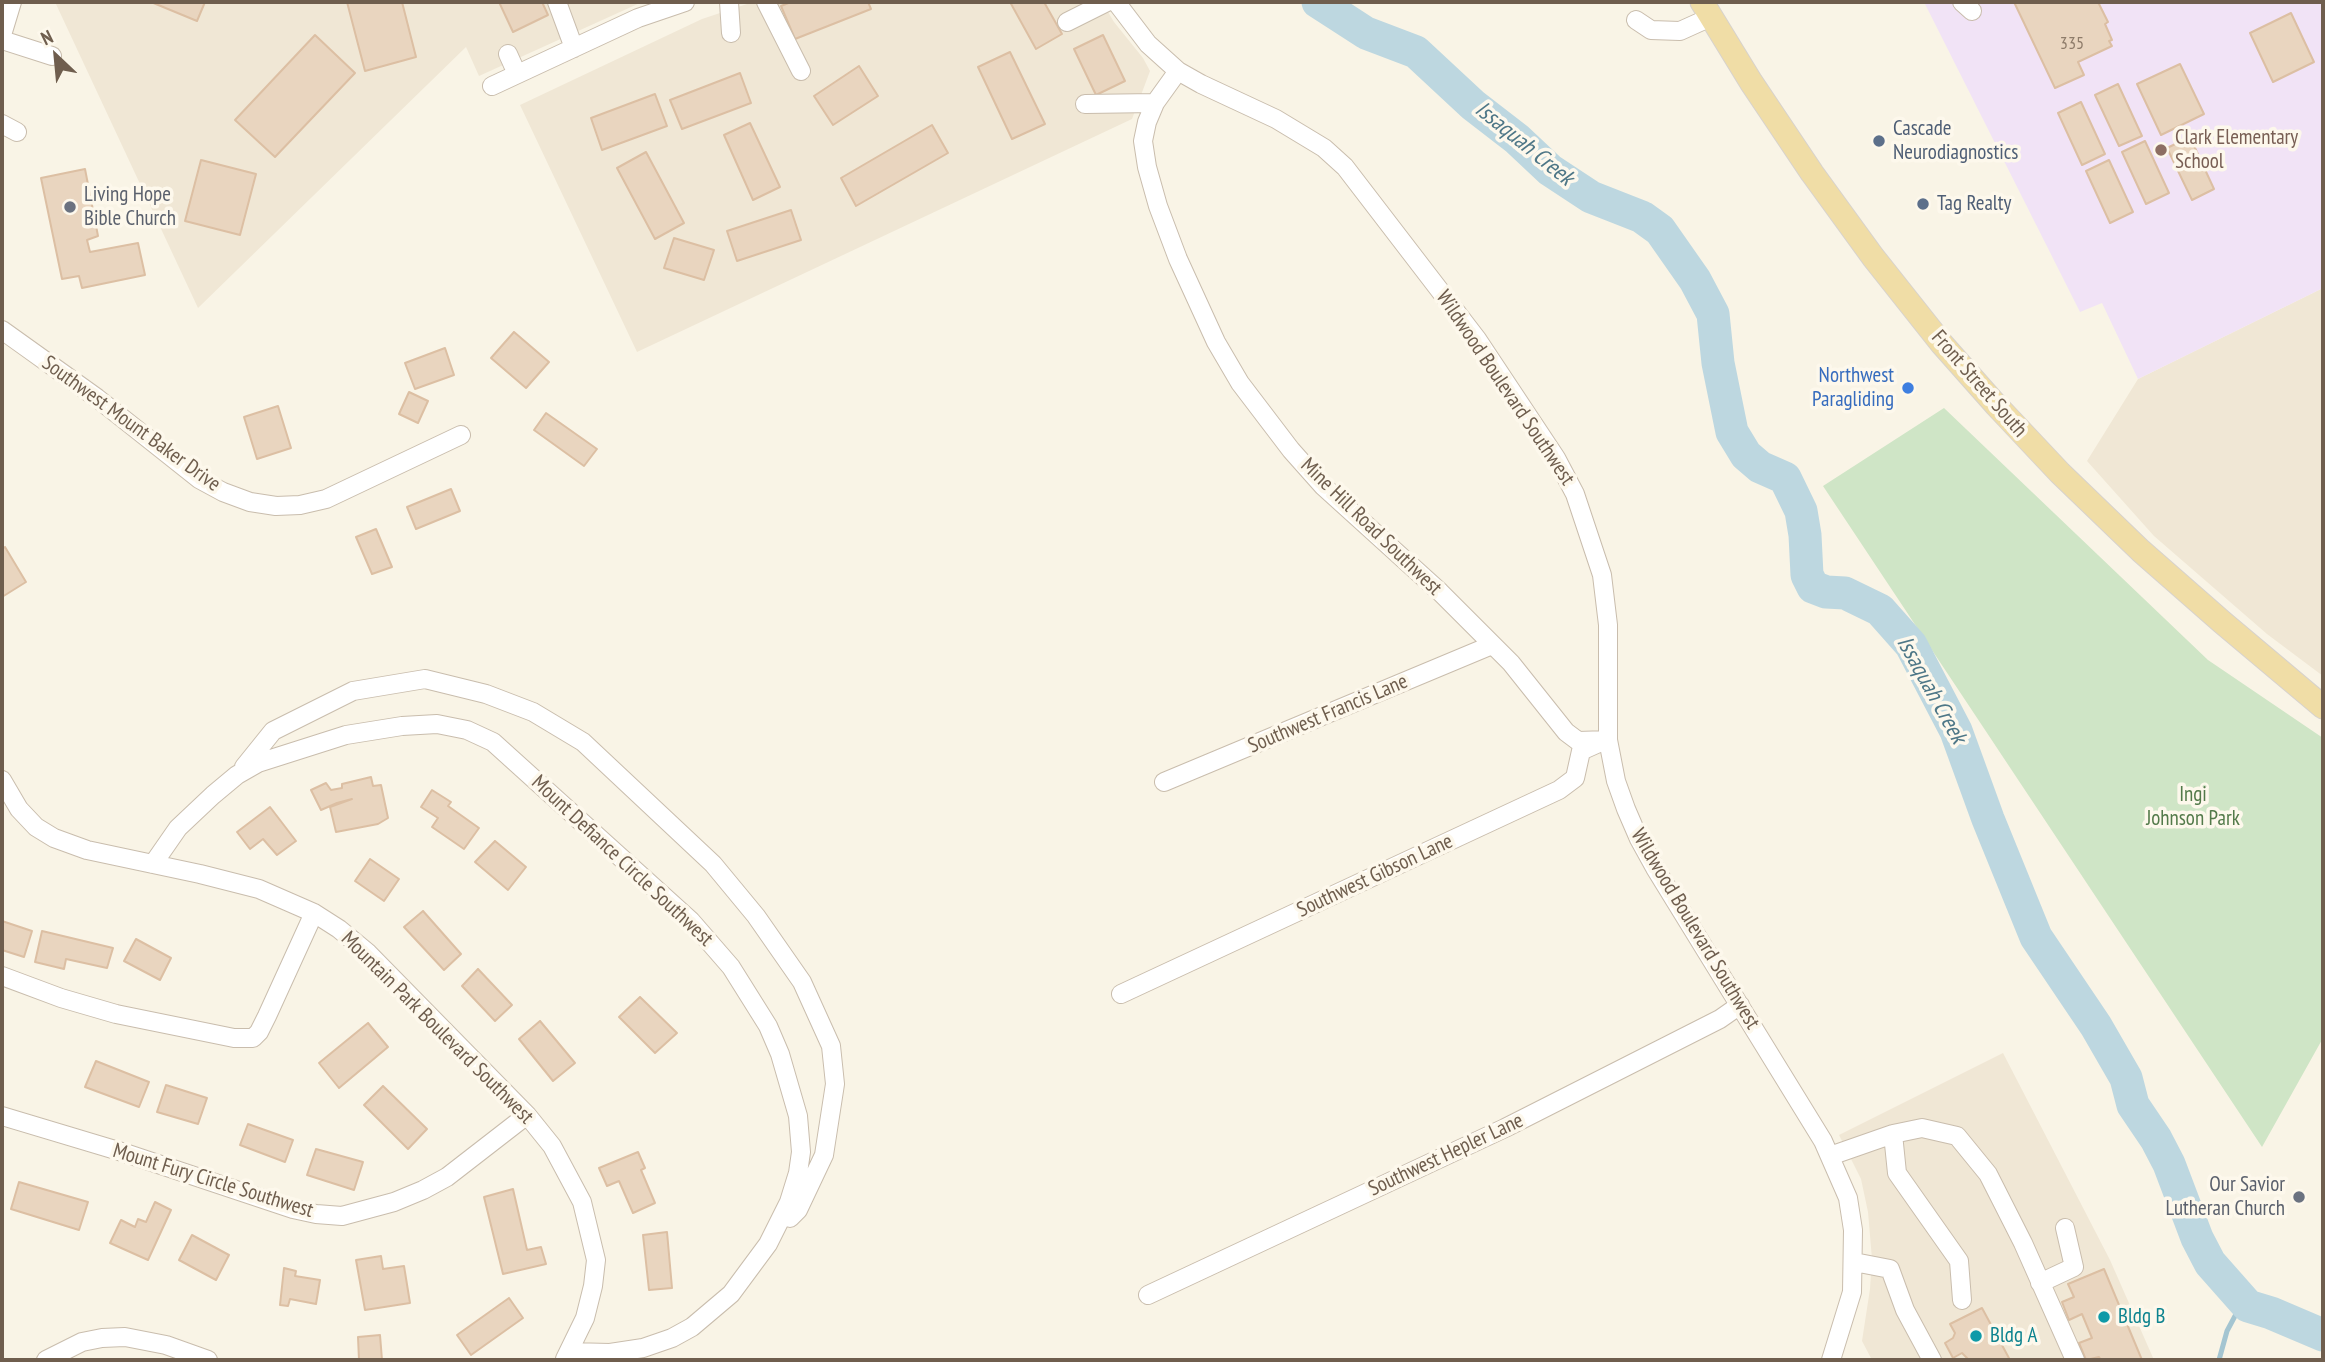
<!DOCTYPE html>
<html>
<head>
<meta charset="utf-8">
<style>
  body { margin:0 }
  #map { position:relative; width:2325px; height:1362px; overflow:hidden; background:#f9f4e6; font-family:"PT Sans Narrow",sans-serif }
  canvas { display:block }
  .frame { position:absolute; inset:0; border:4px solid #6f5e4e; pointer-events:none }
  .north { position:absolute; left:21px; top:21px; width:70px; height:70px; -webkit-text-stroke:5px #fdf8ec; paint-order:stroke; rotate:334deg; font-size:19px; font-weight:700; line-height:28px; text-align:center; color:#6f5e4e }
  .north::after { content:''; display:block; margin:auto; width:24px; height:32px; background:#6f5e4e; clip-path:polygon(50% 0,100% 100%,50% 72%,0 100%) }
</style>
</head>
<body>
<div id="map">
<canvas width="2325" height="1362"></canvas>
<div class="frame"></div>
<div class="north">N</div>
</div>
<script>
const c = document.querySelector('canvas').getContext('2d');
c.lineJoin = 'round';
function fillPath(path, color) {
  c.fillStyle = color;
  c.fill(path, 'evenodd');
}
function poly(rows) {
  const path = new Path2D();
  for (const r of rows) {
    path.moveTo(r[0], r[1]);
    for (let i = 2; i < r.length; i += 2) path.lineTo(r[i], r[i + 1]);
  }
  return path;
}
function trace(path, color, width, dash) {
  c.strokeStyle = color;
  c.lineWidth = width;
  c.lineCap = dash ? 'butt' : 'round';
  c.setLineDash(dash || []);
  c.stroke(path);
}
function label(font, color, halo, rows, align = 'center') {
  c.font = font + ' "PT Sans Narrow",sans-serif';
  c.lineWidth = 7;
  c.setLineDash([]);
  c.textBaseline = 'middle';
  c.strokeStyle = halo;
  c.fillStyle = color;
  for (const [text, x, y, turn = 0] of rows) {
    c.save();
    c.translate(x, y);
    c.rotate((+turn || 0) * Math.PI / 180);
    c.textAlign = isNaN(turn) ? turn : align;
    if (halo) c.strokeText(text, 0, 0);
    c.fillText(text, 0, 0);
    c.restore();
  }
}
const residential = poly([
  [55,2,642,2,479,76,466,47,198,308],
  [753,2,1102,2,1114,22,1143,58,1150,71,1132,119,637,352,520,105,702,19],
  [2323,288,2323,676,2267,634,2154,536,2087,461,2138,379],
  [2003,1053,2110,1260,2154,1360,1872,1360,1862,1341,1870,1289,1872,1259,1868,1212,1861,1179,1839,1135]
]);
const education = poly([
  [1924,2,2323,2,2323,288,2138,379,2102,303,2080,312]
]);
const green = poly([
  [1944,408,2208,660,2323,738,2323,1038,2262,1147,1823,486]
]);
const stream = poly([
  [2219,1360,2227,1331,2243,1301]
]);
const river = poly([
  [1318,2,1366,33,1416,52,1473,105,1517,139,1550,170,1591,197,1642,217,1660,230,1695,280,1713,314,1718,363,1732,432,1746,455,1760,467,1785,478,1801,511,1805,535,1807,575,1813,587,1826,592,1845,593,1880,610,1911,645,1956,731,1988,819,2036,937,2096,1026,2126,1078,2133,1105,2156,1139,2169,1164,2197,1238,2210,1263,2248,1306,2271,1313,2323,1335]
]);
const building = poly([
  [151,2,205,2,197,21,151,2],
  [347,2,402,2,416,57,365,71,347,2],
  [499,2,542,2,548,15,513,32,499,2],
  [791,2,868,2,871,9,795,39,781,6,791,2],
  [1010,2,1044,2,1062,34,1036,49,1010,2],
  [2014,2,2098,2,2108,22,2105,24,2112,40,2109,41,2112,46,2078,62,2084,75,2055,88,2014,2],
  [2291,13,2314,62,2273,82,2250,33,2291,13],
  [315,35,355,73,275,157,235,120,315,35],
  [1103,35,1125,81,1096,95,1074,49,1103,35],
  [1010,52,1045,124,1012,139,978,67,1010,52],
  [2180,64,2204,114,2161,135,2137,84,2180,64],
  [859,66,878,96,833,125,814,96,859,66],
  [740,73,751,103,682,129,670,100,740,73],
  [2118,84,2142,136,2119,146,2095,95,2118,84],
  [655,94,667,126,602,150,591,118,655,94],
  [2081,102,2105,154,2082,165,2058,113,2081,102],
  [750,123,780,187,753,200,724,135,750,123],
  [932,125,948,153,856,206,841,178,932,125],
  [2190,137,2214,189,2192,200,2167,148,2190,137],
  [2145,141,2169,193,2146,204,2122,152,2145,141],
  [646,152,684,223,655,239,617,168,646,152],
  [201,160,256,174,240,235,185,221,201,160],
  [2109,160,2133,212,2110,223,2086,171,2109,160],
  [85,169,98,236,87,240,90,252,138,243,145,275,82,288,79,276,62,279,41,178,85,169],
  [791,210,801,240,737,261,727,231,791,210],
  [674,238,714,250,704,280,664,268,674,238],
  [514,332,549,362,526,388,491,358,514,332],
  [445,348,454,375,415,389,405,363,445,348],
  [409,392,428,401,418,423,399,414,409,392],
  [278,406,291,448,257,459,244,417,278,406],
  [546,413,597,449,584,466,534,430,546,413],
  [451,489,460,511,416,529,407,507,451,489],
  [376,529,392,567,372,574,356,537,376,529],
  [5,547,26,582,2,597,2,549,5,547],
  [371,777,373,786,381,785,388,818,378,824,336,832,330,807,352,799,337,803,321,810,311,790,326,783,331,790,342,788,342,784,371,777],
  [432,790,451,802,448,806,479,828,464,849,432,827,438,818,421,807,432,790],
  [270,807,296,841,277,855,263,839,250,849,237,832,270,807],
  [495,841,526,867,508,890,475,862,495,841],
  [370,859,399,879,384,901,355,881,370,859],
  [423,911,461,954,444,970,404,927,423,911],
  [2,921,32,931,24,957,2,950,2,921],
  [42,931,113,948,107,968,66,959,64,969,35,962,42,931],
  [136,939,171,958,160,980,124,961,136,939],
  [478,969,512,1005,495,1021,462,986,478,969],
  [640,997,677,1033,655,1053,619,1017,640,997],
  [540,1021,575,1063,553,1081,519,1039,540,1021],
  [368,1023,388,1047,339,1088,319,1063,368,1023],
  [96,1061,149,1082,139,1107,85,1087,96,1061],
  [166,1085,207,1098,198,1124,157,1112,166,1085],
  [383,1086,427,1129,408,1149,364,1105,383,1086],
  [248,1124,293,1140,285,1162,240,1145,248,1124],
  [316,1149,363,1162,354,1190,307,1175,316,1149],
  [638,1152,645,1168,641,1170,655,1203,633,1213,619,1181,607,1186,599,1168,638,1152],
  [19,1182,88,1202,79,1230,11,1209,19,1182],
  [513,1189,527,1250,541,1247,546,1264,503,1274,484,1197,513,1189],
  [155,1202,171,1210,148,1260,110,1243,121,1220,135,1227,138,1219,146,1222,155,1202],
  [667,1232,672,1288,649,1290,643,1235,667,1232],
  [192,1235,229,1255,216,1280,179,1260,192,1235],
  [381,1256,383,1269,404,1266,410,1303,365,1310,356,1260,381,1256],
  [284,1268,296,1271,295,1276,320,1280,316,1304,290,1299,288,1306,280,1305,284,1268],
  [2104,1269,2142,1360,2101,1360,2099,1357,2086,1360,2079,1343,2092,1338,2082,1314,2069,1320,2062,1302,2074,1297,2068,1284,2104,1269],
  [509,1298,523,1318,471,1355,457,1335,509,1298],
  [1982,1308,2010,1360,1969,1360,1962,1353,1953,1358,1945,1343,1953,1338,1955,1333,1950,1324,1982,1308],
  [380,1335,382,1360,359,1360,358,1337,380,1335]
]);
const minor = poly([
  [557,2,574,48],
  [729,2,731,33],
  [766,2,801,71],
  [1116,2,1148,44,1178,71,1201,84,1276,119,1324,148,1345,167,1477,339,1556,458,1575,494,1602,575,1608,625,1608,740,1616,781,1626,809,1639,839,1655,868,1823,1141,1848,1198,1853,1230,1852,1292,1831,1360],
  [1962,2,1972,11],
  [1636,20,1651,30,1680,31,1711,17],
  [1067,22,1107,2],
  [2,35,12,2],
  [2,40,52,56],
  [508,54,517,74],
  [1178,71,1155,103,1147,122,1143,141,1147,167,1158,206,1178,259,1216,342,1240,383,1291,450,1323,486,1440,592,1511,663,1566,732,1578,741,1608,740],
  [492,86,638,18,685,2],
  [1085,104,1155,103],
  [2,124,17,132],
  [2,330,97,398,199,479,223,492,250,502,276,506,300,505,326,499,461,435],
  [244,767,273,731,353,691,425,679,486,694,533,712,583,742,713,864,756,916,802,982,831,1046,835,1084,824,1155,798,1210,790,1218],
  [2,780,19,809,36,827,54,838,87,850,200,874,259,889,314,913,339,929,368,953,527,1115,552,1146,582,1202,596,1260,593,1286,585,1318,565,1359],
  [1164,782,1492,645],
  [153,864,178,828,213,795,237,775,258,763,346,735,402,726,437,724,467,730,493,742,691,921,731,967,768,1026,780,1054,798,1116,801,1152,798,1173,789,1202,768,1244,731,1294,692,1327,672,1338,643,1348,610,1353,569,1352],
  [2,976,61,998,116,1014,234,1038,253,1038,259,1032,267,1016,314,913],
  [1121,994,1559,790,1575,778,1581,751,1601,742],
  [2,1116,122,1152,293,1209,316,1214,342,1216,394,1202,423,1190,447,1177,527,1115],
  [1893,1134,1897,1173,1959,1261,1962,1300],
  [1830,1156,1893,1134,1922,1128,1957,1136,1988,1174,2023,1243,2075,1360],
  [1854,1262,1890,1269,1905,1310,1932,1360],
  [2040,1283,2074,1267,2065,1228],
  [1148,1295,1505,1128,1720,1019,1740,1005],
  [46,1360,82,1342,102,1338,125,1337,166,1345,208,1360]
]);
const major = poly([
  [1702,2,1751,82,1812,173,1873,257,1942,344,1996,405,2060,473,2141,551,2222,622,2323,707]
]);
const markers = [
  [1879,141,7,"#5c6f8a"],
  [2161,150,7,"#8d6e63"],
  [1923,204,7,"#5c6f8a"],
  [70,207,7,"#6b7280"],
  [1908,388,7,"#3f7fe0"],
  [2299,1197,7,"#6b7280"],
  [2104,1317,7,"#0f9aa8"],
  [1976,1336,7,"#0f9aa8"]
];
const numberNames = [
  ["335",2072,44]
];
const serviceNames = [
  ["Cascade",1893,129],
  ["Neurodiagnostics",1893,153],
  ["Tag Realty",1937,204]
];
const educationNames = [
  ["Clark Elementary",2175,138],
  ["School",2175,162]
];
const worshipNames = [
  ["Living Hope",84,195],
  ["Bible Church",84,219],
  ["Our Savior",2285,1185,"right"],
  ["Lutheran Church",2285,1209,"right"]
];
const shopNames = [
  ["Northwest",1894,376],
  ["Paragliding",1894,400]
];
const streetNames = [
  ["Front Street South",1979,384,49],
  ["Wildwood Boulevard Southwest",1505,388,56],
  ["Southwest Mount Baker Drive",131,424,36],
  ["Mine Hill Road Southwest",1371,527,44],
  ["Southwest Francis Lane",1328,714,-23],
  ["Mount Defiance Circle Southwest",622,861,43],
  ["Southwest Gibson Lane",1375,876,-25],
  ["Wildwood Boulevard Southwest",1695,929,59],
  ["Mountain Park Boulevard Southwest",437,1028,45],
  ["Southwest Hepler Lane",1446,1155,-25],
  ["Mount Fury Circle Southwest",213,1181,17]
];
const parkNames = [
  ["Ingi",2193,795],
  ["Johnson Park",2193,819]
];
const cultureNames = [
  ["Bldg B",2118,1317],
  ["Bldg A",1990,1336]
];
const waterNames = [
  ["Issaquah Creek",1524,144,39],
  ["Issaquah Creek",1931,690,61]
];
fillPath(residential, '#f0e7d5');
fillPath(education, '#f1e3f6');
fillPath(green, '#cfe5c6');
trace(stream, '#a4c5d1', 5);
trace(river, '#bdd7e0', 33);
fillPath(building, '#e9d5bf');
trace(building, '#dcbfa3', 2);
trace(minor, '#c9bdad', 20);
trace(major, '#d7d2cd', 25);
trace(minor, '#fff', 18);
trace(major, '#f0dda6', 23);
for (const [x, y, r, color] of markers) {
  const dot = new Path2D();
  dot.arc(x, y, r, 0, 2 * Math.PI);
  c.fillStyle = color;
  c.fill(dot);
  trace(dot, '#fdf8ec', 2.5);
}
label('18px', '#8e7c6a', null, numberNames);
label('21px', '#4e5e75', '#fdf8ec', serviceNames, 'left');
label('21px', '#785e54', '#fdf8ec', educationNames, 'left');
label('21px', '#5b616d', '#fdf8ec', worshipNames, 'left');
label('21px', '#366cbe', '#fdf8ec', shopNames, 'right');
label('21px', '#6f5e4e', '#fdf8ec', streetNames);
label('21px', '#537a4a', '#fdf8ec', parkNames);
label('21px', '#0d838f', '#fdf8ec', cultureNames, 'left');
label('italic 23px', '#4e7787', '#fdf8ec', waterNames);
</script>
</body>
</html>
